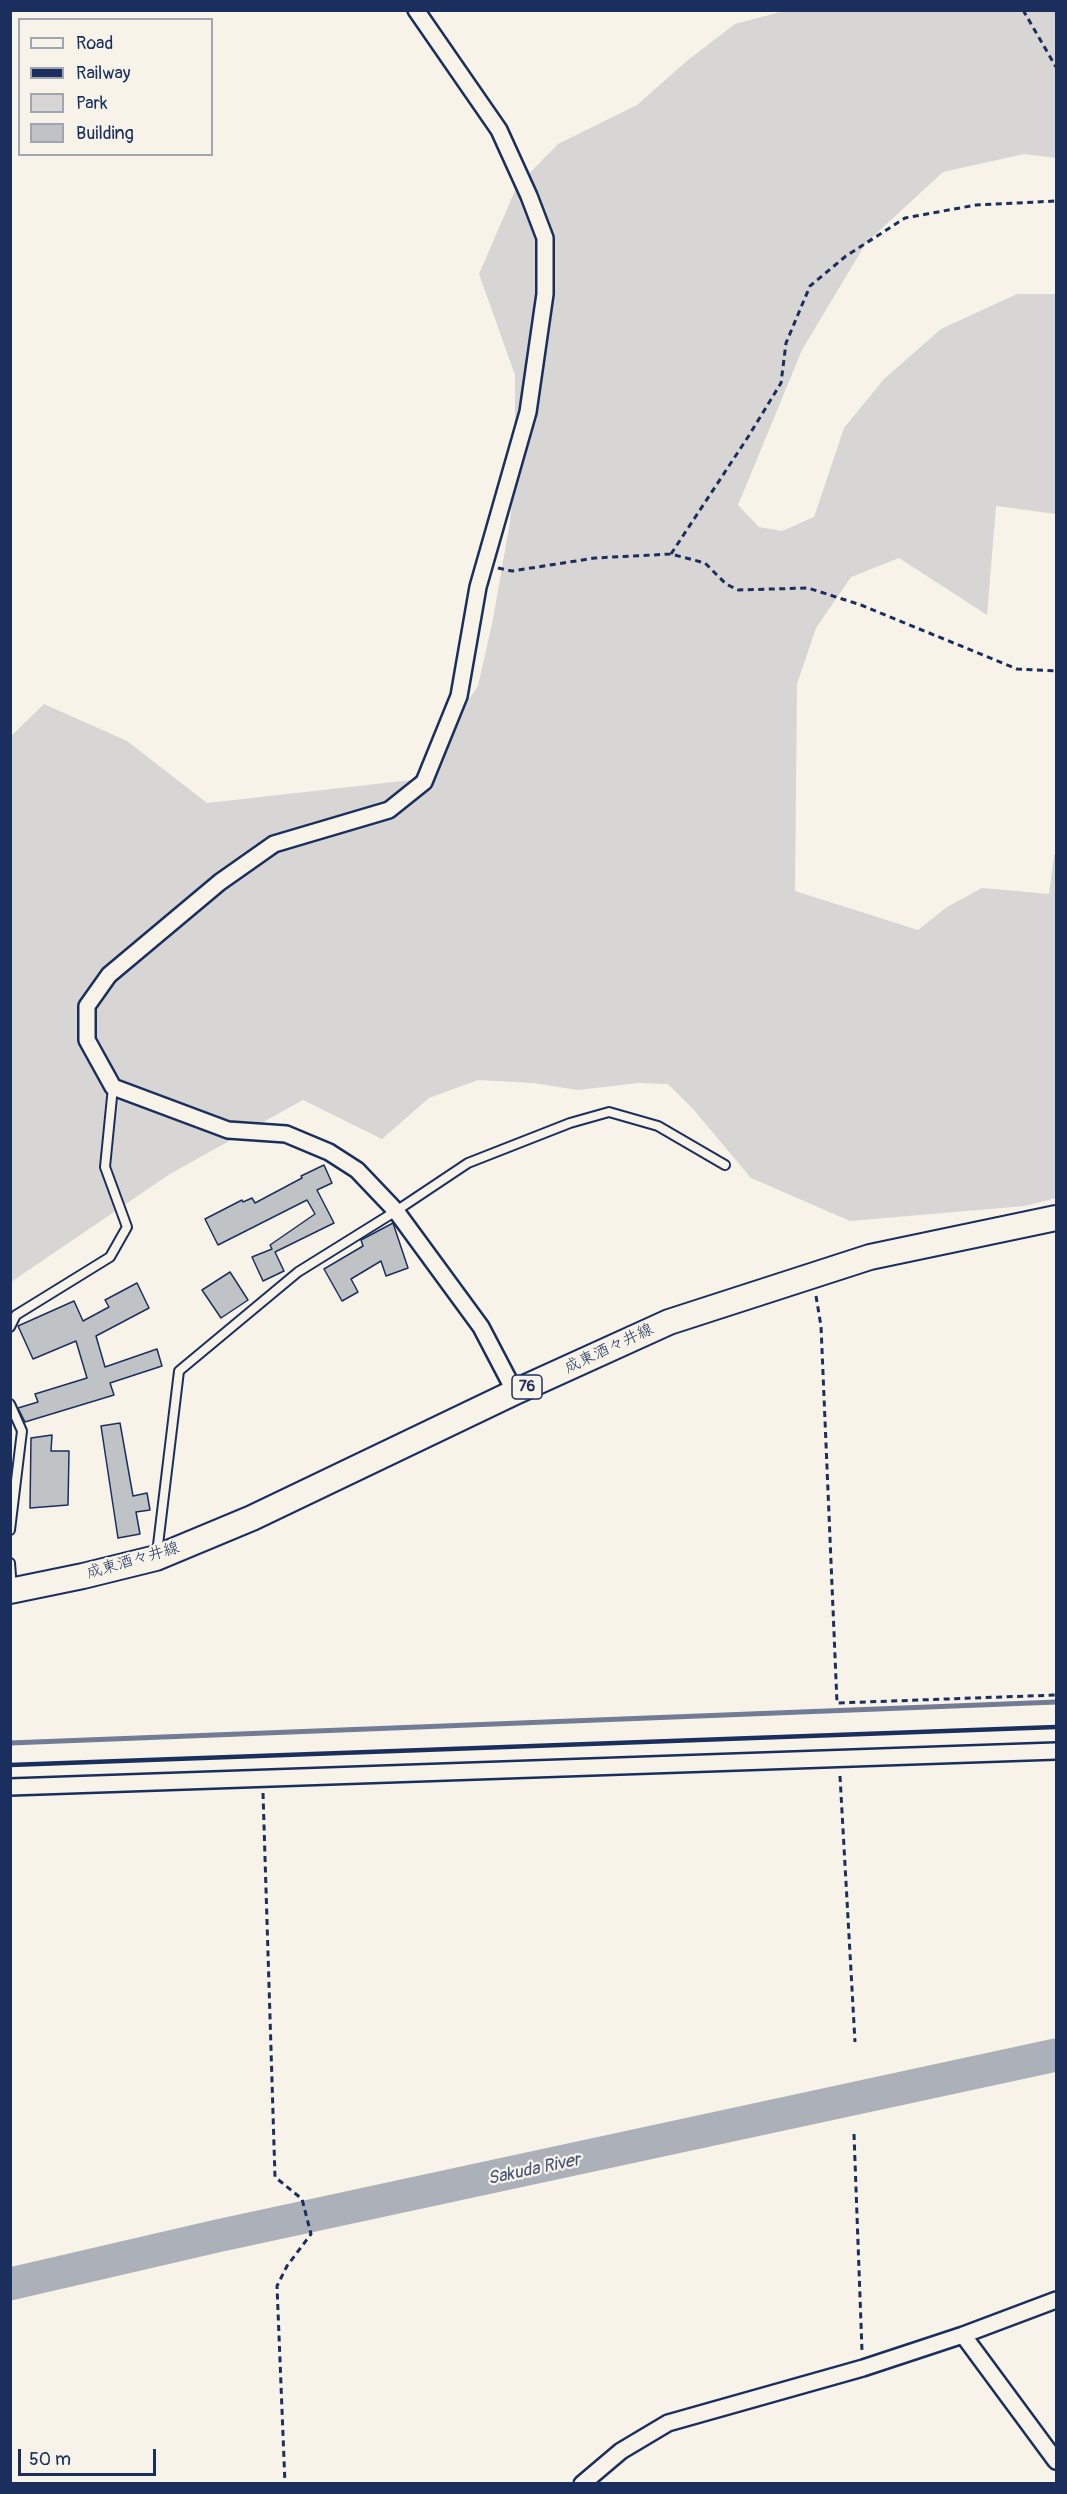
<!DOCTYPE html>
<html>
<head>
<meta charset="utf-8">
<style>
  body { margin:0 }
  #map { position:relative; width:1067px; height:2494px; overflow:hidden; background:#f7f3e8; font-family:Pangolin,sans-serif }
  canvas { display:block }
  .frame { position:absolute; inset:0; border:12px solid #1b2f5e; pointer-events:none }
  .legend { position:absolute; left:18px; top:18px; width:195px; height:138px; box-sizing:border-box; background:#f7f3e8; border:2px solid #9fa5b1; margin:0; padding:8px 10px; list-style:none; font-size:18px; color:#1b2f5e }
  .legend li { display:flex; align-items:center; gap:12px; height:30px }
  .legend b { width:30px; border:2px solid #9fa5b1 }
  .scale { position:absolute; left:18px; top:2449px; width:138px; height:27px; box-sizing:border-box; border:3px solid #1b2f5e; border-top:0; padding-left:8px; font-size:18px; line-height:21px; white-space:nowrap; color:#1b2f5e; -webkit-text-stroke:4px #f7f3e8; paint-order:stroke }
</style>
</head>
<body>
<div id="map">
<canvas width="1067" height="2494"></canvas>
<div class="frame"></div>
<ul class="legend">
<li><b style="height:8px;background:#f7f3e8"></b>Road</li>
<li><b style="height:8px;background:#1b2f5e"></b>Railway</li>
<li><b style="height:16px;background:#d7d6d4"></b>Park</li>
<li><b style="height:16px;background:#c0c3c5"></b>Building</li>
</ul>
<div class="scale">50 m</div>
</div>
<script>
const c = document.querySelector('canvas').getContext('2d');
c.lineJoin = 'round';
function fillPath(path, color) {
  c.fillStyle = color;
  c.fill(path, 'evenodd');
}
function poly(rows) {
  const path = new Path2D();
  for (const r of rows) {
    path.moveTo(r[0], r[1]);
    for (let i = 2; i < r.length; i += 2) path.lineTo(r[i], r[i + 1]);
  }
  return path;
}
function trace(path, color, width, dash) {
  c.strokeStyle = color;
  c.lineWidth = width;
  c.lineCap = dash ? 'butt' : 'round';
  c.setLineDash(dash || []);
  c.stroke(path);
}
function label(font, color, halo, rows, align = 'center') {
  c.font = font + ' Pangolin,"Klee One",sans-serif';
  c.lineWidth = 4.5;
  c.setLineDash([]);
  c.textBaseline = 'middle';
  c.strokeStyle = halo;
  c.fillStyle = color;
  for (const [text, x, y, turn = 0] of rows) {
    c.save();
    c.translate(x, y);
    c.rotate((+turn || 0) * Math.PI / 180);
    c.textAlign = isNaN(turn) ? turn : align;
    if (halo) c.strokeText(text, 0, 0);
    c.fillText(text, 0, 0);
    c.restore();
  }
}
const green = poly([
  [788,10,1056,11,1056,158,1024,154,943,172,866,243,802,350,738,505,759,527,782,531,814,517,844,428,884,379,941,329,1017,294,1056,294,1056,514,996,506,987,615,899,558,851,577,816,628,797,684,795,891,918,930,947,907,982,888,1049,894,1054,855,1056,854,1056,1198,1025,1206,850,1221,751,1178,693,1109,668,1084,638,1083,578,1090,533,1083,478,1080,429,1098,382,1139,303,1100,170,1174,11,1282,11,736,44,704,127,741,207,803,412,780,478,686,493,619,510,522,515,465,515,375,479,274,517,186,558,144,637,105,688,60,735,24]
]);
const stream = poly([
  [10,1743,1056,1702]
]);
const river = poly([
  [10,2284,217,2236,1056,2055]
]);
const building = poly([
  [324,1165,332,1183,317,1190,334,1223,275,1252,284,1271,263,1281,252,1257,272,1249,270,1245,315,1214,307,1200,218,1245,205,1219,242,1200,243,1202,252,1198,255,1203,302,1178,301,1176,324,1165],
  [393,1223,408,1268,386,1276,381,1261,351,1279,358,1292,342,1301,324,1269,363,1246,361,1240,393,1223],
  [230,1272,248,1300,221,1318,202,1290,230,1272],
  [137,1283,149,1308,96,1336,105,1367,157,1349,162,1366,110,1383,114,1395,25,1422,18,1408,38,1402,35,1394,87,1378,76,1341,33,1359,18,1326,74,1301,83,1321,109,1307,105,1300,137,1283],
  [120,1423,133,1496,147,1493,150,1510,136,1512,140,1534,118,1538,101,1426,120,1423],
  [52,1435,51,1451,69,1451,68,1505,30,1508,31,1438,52,1435]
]);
const path = poly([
  [1023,10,1056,67],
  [671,554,748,437,781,383,786,343,810,286,846,256,905,218,976,205,1056,201],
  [498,568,512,571,595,558,671,554,705,563,726,584,738,590,808,588,861,605,1017,669,1056,671],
  [816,1296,821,1326,837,1703,1056,1695],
  [840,1776,855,2042],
  [263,1793,275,2177,302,2199,311,2234,287,2266,277,2286,285,2484],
  [854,2134,862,2351]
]);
const lane = poly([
  [10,1327,16,1315,110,1257,127,1227,105,1167,113,1087],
  [10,1404,22,1431,10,1530],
  [157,1553,179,1371,298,1272,396,1211,468,1163,570,1123,609,1112,658,1126,725,1165],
  [10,1563,12,1589]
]);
const street = poly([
  [416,10,499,130,529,196,545,238,545,294,528,412,478,587,459,696,424,782,389,810,274,844,220,882,109,975,87,1006,87,1040,113,1087,228,1130,286,1134,329,1152,357,1170,396,1211,481,1327,515,1392],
  [10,1787,1056,1751],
  [963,2335,1056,2461],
  [582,2484,621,2451,668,2423,863,2368,963,2335,1056,2300]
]);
const primary = poly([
  [10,1591,83,1576,156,1558,252,1518,515,1392,669,1322,870,1257,1056,1218]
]);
const rail = poly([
  [10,1765,1056,1727]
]);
const shields = [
  [527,1387,30]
];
const shieldNames = [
  ["76",527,1387]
];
const streetNames = [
  ["成東酒々井線",609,1349,-25],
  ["成東酒々井線",133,1561,-16]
];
const waterNames = [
  ["Sakuda River",534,2170,-12]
];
fillPath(green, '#d7d6d4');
trace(stream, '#727c95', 5);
trace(river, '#acb0b9', 33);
fillPath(building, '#c0c3c5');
trace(building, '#1b2f5e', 1.5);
trace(lane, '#1b2f5e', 12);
trace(street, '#1b2f5e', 20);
trace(primary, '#1b2f5e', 28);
trace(path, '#1b2f5e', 3, [6, 4.5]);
trace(lane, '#f7f3e8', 8);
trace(street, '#f7f3e8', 15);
trace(primary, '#f7f3e8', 24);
trace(rail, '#1b2f5e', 4.5);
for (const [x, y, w] of shields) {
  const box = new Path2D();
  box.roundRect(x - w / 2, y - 12, w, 24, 4.5);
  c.fillStyle = '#f7f3e8';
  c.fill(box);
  trace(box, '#1b2f5e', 1.5);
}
label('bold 15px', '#1b2f5e', null, shieldNames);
label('16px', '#1b2f5e', '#f7f3e8', streetNames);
label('italic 18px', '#465679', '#f7f3e8', waterNames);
</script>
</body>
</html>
